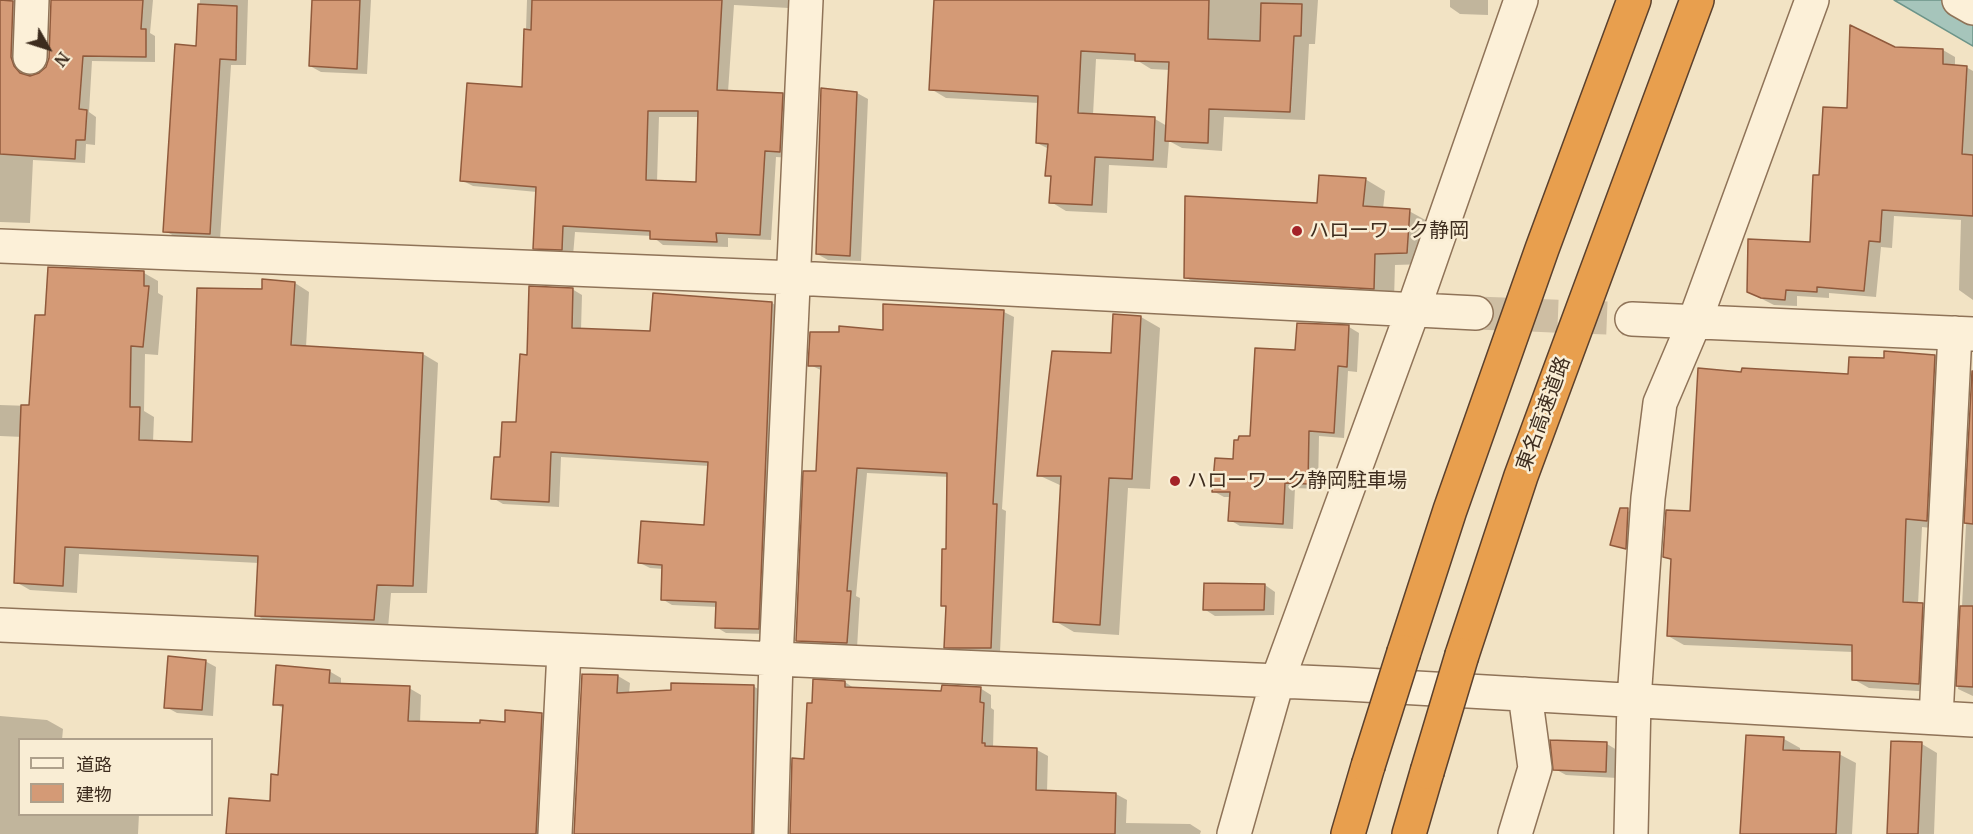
<!DOCTYPE html>
<html>
<head>
<meta charset="utf-8">
<style>
  body { margin:0 }
  #map { position:relative; width:1973px; height:834px; overflow:hidden; background:#f2e3c4; font-family:Merriweather,"Noto Sans JP",serif }
  canvas { display:block }
  .legend { position:absolute; left:18px; top:738px; width:195px; height:78px; box-sizing:border-box; background:#f9edd4; border:2px solid #aea08b; margin:0; padding:8px 10px; list-style:none; font-size:18px; color:#3d2c1e }
  .legend li { display:flex; align-items:center; gap:12px; height:30px }
  .legend b { width:30px; border:2px solid #aea08b }
  .north { position:absolute; left:18px; top:18px; width:60px; height:60px; -webkit-text-stroke:4px #f9edd4; paint-order:stroke; rotate:129deg; font-size:16px; font-weight:700; line-height:24px; text-align:center; color:#3d2c1e }
  .north::after { content:''; display:block; margin:auto; width:21px; height:27px; background:#3d2c1e; clip-path:polygon(50% 0,100% 100%,50% 72%,0 100%) }
</style>
</head>
<body>
<div id="map">
<canvas width="1973" height="834"></canvas>
<ul class="legend">
<li><b style="height:8px;background:#fcf0d8"></b>道路</li>
<li><b style="height:16px;background:#d49a76"></b>建物</li>
</ul>
<div class="north">N</div>
</div>
<script>
const c = document.querySelector('canvas').getContext('2d');
c.lineJoin = 'round';
function fillPath(path, color) {
  c.fillStyle = color;
  c.fill(path, 'evenodd');
}
function poly(rows) {
  const path = new Path2D();
  for (const r of rows) {
    path.moveTo(r[0], r[1]);
    for (let i = 2; i < r.length; i += 2) path.lineTo(r[i], r[i + 1]);
  }
  return path;
}
function trace(path, color, width, dash) {
  c.strokeStyle = color;
  c.lineWidth = width;
  c.lineCap = dash ? 'butt' : 'round';
  c.setLineDash(dash || []);
  c.stroke(path);
}
function label(font, color, halo, rows, align = 'center') {
  c.font = font + ' Merriweather,"Noto Sans JP",serif';
  c.lineWidth = 5;
  c.setLineDash([]);
  c.textBaseline = 'middle';
  c.strokeStyle = halo;
  c.fillStyle = color;
  for (const [text, x, y, turn = 0] of rows) {
    c.save();
    c.translate(x, y);
    c.rotate((+turn || 0) * Math.PI / 180);
    c.textAlign = isNaN(turn) ? turn : align;
    if (halo) c.strokeText(text, 0, 0);
    c.fillText(text, 0, 0);
    c.restore();
  }
}
const water = poly([
  [1894,0,1949,0,1973,14,1973,46,1894,0]
]);
const shadow = poly([
  [0,0,24,0,21,63,23,73,30,77,40,75,47,68,50,58,52,0,153,0,150,33,155,36,155,62,92,61,89,112,96,117,95,145,86,144,85,163,33,160,30,223,0,222],
  [200,0,248,0,246,65,231,65,220,240,176,237,165,231,197,48],
  [313,0,371,0,367,74,321,72,310,66],
  [527,0,789,0,789,8,734,5,728,92,783,94,794,101,792,158,776,157,771,240,728,238,728,247,663,245,652,236,575,232,573,256,546,255,534,248,537,192,473,186,461,180,524,89],
  [659,117,699,117,697,184,657,182],
  [936,0,1318,0,1315,44,1309,44,1305,120,1224,117,1222,151,1182,148,1169,141,1167,168,1109,165,1107,213,1066,211,1051,202,1052,178,1047,175,1049,149,1037,143,1039,103,946,98,931,89],
  [1096,59,1138,61,1151,69,1170,70,1167,126,1155,119,1093,115],
  [1450,0,1488,0,1488,15,1460,14,1450,7],
  [1895,49,1943,50,1955,57,1955,66,1966,67,1973,71,1973,300,1959,290,1961,220,1894,216,1892,248,1881,247,1876,297,1829,293,1829,298,1797,296,1797,306,1774,305,1760,298,1748,291,1811,243,1821,177,1849,110],
  [857,93,868,99,861,261,828,260,817,254],
  [1365,179,1385,191,1383,209,1409,211,1429,222,1427,264,1395,265,1394,300,1205,289,1185,277],
  [144,273,158,281,158,293,163,296,158,355,145,354,144,411,154,417,153,442,194,444,263,291,295,283,309,292,306,347,423,354,438,363,427,593,391,593,388,628,271,624,256,615,259,563,79,554,77,593,30,590,16,582,23,437,0,436,0,405,30,406,46,317],
  [572,289,582,295,581,330,652,332,772,303,782,309,768,634,726,633,716,627,717,607,672,605,662,599,664,569,650,568,640,563,705,526,709,466,561,457,559,507,503,504,493,498,501,458,517,424,529,357],
  [885,306,1004,312,1014,317,1002,509,1006,511,1000,653,955,652,945,647,948,608,942,605,947,551,949,477,867,473,856,596,860,598,857,648,807,646,797,640,818,473,823,371,810,365,885,332],
  [1141,317,1160,328,1150,489,1128,488,1119,635,1074,632,1055,621,1062,486,1038,475,1113,354],
  [1298,324,1349,327,1359,333,1357,372,1348,371,1344,438,1319,436,1318,489,1295,488,1293,529,1240,526,1230,520,1231,497,1224,497,1213,491,1251,438,1297,352],
  [1935,356,1950,365,1942,529,1922,527,1918,604,1938,614,1934,692,1869,688,1853,679,1853,652,1684,645,1668,636,1672,561,1664,556,1691,513,1743,374,1850,375,1886,359],
  [1973,379,1973,696,1958,689],
  [1621,509,1633,513,1631,550,1612,544],
  [1265,585,1275,592,1274,615,1215,616,1204,609],
  [205,661,216,667,213,716,177,713,166,707],
  [329,671,341,678,341,685,409,688,421,695,420,723,506,723,542,715,554,722,548,834,228,834,271,803,280,776,285,709,275,704],
  [618,676,630,683,629,694,753,686,765,693,764,834,575,834],
  [845,682,855,689,943,692,980,688,991,695,991,708,994,710,993,748,1037,750,1048,756,1047,792,1116,794,1127,800,1126,823,1190,824,1201,831,1200,834,791,834,814,705],
  [0,716,47,720,63,729,62,740,20,740,20,814,139,814,138,834,0,834],
  [1784,739,1800,748,1800,752,1839,754,1856,763,1852,834,1742,834],
  [1607,744,1617,750,1617,778,1566,775,1555,769],
  [1922,744,1937,753,1934,834,1888,834]
]);
const building = poly([
  [0,0,13,1,11,57,14,66,20,73,30,76,39,73,46,67,49,58,51,0,143,0,141,29,146,29,146,57,83,56,79,109,87,110,85,140,76,140,75,159,0,154,0,0],
  [312,0,360,0,357,69,309,66,312,0],
  [532,0,722,0,717,90,783,93,780,152,765,151,760,235,716,233,717,242,650,239,650,231,563,226,562,250,533,249,536,187,460,181,467,83,522,87,524,29,531,30,532,0],
  [648,111,698,111,696,182,646,180,648,111],
  [934,0,1209,0,1208,39,1260,41,1261,3,1302,4,1301,36,1294,36,1290,112,1209,109,1208,143,1165,141,1169,62,1135,61,1135,54,1081,51,1078,113,1155,117,1153,160,1095,157,1092,205,1049,203,1051,176,1045,176,1048,144,1036,143,1038,96,929,90,934,0],
  [198,4,237,6,236,60,220,59,210,234,163,232,175,44,196,46,198,4],
  [1850,25,1895,47,1943,49,1943,64,1967,66,1962,154,1973,155,1973,216,1882,210,1880,242,1869,241,1864,291,1817,287,1817,292,1786,290,1785,300,1761,298,1747,292,1748,239,1810,242,1813,175,1819,175,1823,107,1847,108,1850,25],
  [821,88,857,92,850,256,816,254,821,88],
  [1319,175,1366,178,1363,206,1410,209,1407,253,1375,254,1374,289,1184,278,1185,196,1317,203,1319,175],
  [48,267,144,271,144,286,149,286,143,347,131,346,130,407,140,407,139,440,192,442,197,288,262,289,262,279,295,282,291,345,423,353,413,586,377,585,374,620,255,616,258,556,65,547,63,586,14,583,21,405,29,405,35,315,45,315,48,267],
  [529,286,573,288,572,328,650,331,653,293,772,302,759,629,715,628,716,602,661,600,662,565,638,563,641,521,704,525,708,462,551,452,549,502,491,499,494,457,500,457,502,422,516,422,520,354,527,355,529,286],
  [883,304,1004,310,993,504,997,504,991,648,944,648,946,606,941,606,942,549,946,549,947,473,857,468,847,591,851,591,847,643,796,641,803,471,816,471,821,366,808,366,810,332,839,332,839,326,883,330,883,304],
  [1113,314,1141,316,1132,479,1109,478,1100,625,1053,622,1061,476,1037,476,1052,351,1111,353,1113,314],
  [1297,323,1349,325,1347,367,1338,366,1334,433,1309,431,1308,484,1285,483,1283,524,1228,521,1230,492,1212,492,1215,458,1233,459,1234,440,1238,440,1239,436,1250,436,1255,348,1295,350,1297,323],
  [1884,351,1935,355,1927,521,1906,519,1903,602,1923,603,1919,684,1852,680,1852,645,1667,636,1671,559,1663,557,1666,510,1690,511,1698,368,1741,372,1742,368,1848,374,1849,357,1884,358,1884,351],
  [1972,371,1973,371,1973,524,1964,523,1972,371],
  [1620,508,1628,508,1626,549,1610,545,1620,508],
  [1204,583,1265,584,1264,610,1203,610,1204,583],
  [1960,606,1973,606,1973,687,1956,686,1960,606],
  [168,656,206,660,202,710,164,708,168,656],
  [276,665,330,670,329,683,410,686,408,721,480,723,480,720,505,722,505,710,542,713,536,834,226,834,229,798,270,801,271,774,278,775,283,705,273,705,276,665],
  [582,674,618,675,617,693,671,690,671,683,754,685,752,834,574,834,582,674],
  [813,679,845,681,845,687,941,691,942,685,981,687,980,702,984,703,982,743,985,743,985,746,1037,748,1036,790,1116,793,1115,834,790,834,792,758,804,759,807,703,812,703,813,679],
  [1746,735,1784,737,1783,750,1840,752,1836,834,1740,834,1746,735],
  [1550,740,1607,742,1606,772,1553,770,1550,740],
  [1891,741,1922,742,1918,834,1887,834,1891,741]
]);
const minorTunnel = poly([
  [1476,313,1632,319]
]);
const minor = poly([
  [1959,0,1973,8],
  [30,57,32,0],
  [0,246,795,278,1476,313],
  [1632,319,1973,334],
  [0,625,1347,684,1973,720],
  [1936,718,1955,333],
  [555,834,564,651],
  [771,834,776,660,806,0],
  [1234,834,1277,682,1413,310,1521,0],
  [1515,834,1535,768,1525,694],
  [1631,834,1634,700,1648,498,1660,403,1694,323,1812,0]
]);
const highway = poly([
  [1404,652,1450,510,1542,249,1634,0],
  [1462,655,1521,476,1697,0],
  [1348,834,1368,766],
  [1409,834,1427,772]
]);
const highwayBridge = poly([
  [1368,766,1404,652],
  [1427,772,1462,655]
]);
const markers = [
  [1297,231,6,"#a42328"],
  [1175,481,6,"#a42328"]
];
const poiNames = [
  ["ハローワーク静岡",1309,231],
  ["ハローワーク静岡駐車場",1187,481]
];
const streetNames = [
  ["東名高速道路",1544,414,-70]
];
fillPath(water, '#a6c5bb');
trace(water, '#6c9489', 1.5);
fillPath(shadow, '#0003');
fillPath(building, '#d49a76');
trace(building, '#905a3c', 1.5);
trace(minorTunnel, '#cebea3', 33, [33, 16]);
trace(minor, '#8f7358', 36);
trace(highway, '#5c412d', 36);
trace(minor, '#fcf0d8', 33);
trace(highway, '#e89f4e', 33);
trace(highwayBridge, '#5c412d', 36, []);
trace(highwayBridge, '#e89f4e', 33);
for (const [x, y, r, color] of markers) {
  const dot = new Path2D();
  dot.arc(x, y, r, 0, 2 * Math.PI);
  c.fillStyle = color;
  c.fill(dot);
  trace(dot, '#f9edd4', 2);
}
label('20px', '#3d2c1e', '#f9edd4', poiNames, 'left');
label('20px', '#3d2c1e', '#f9edd4', streetNames);
</script>
</body>
</html>
